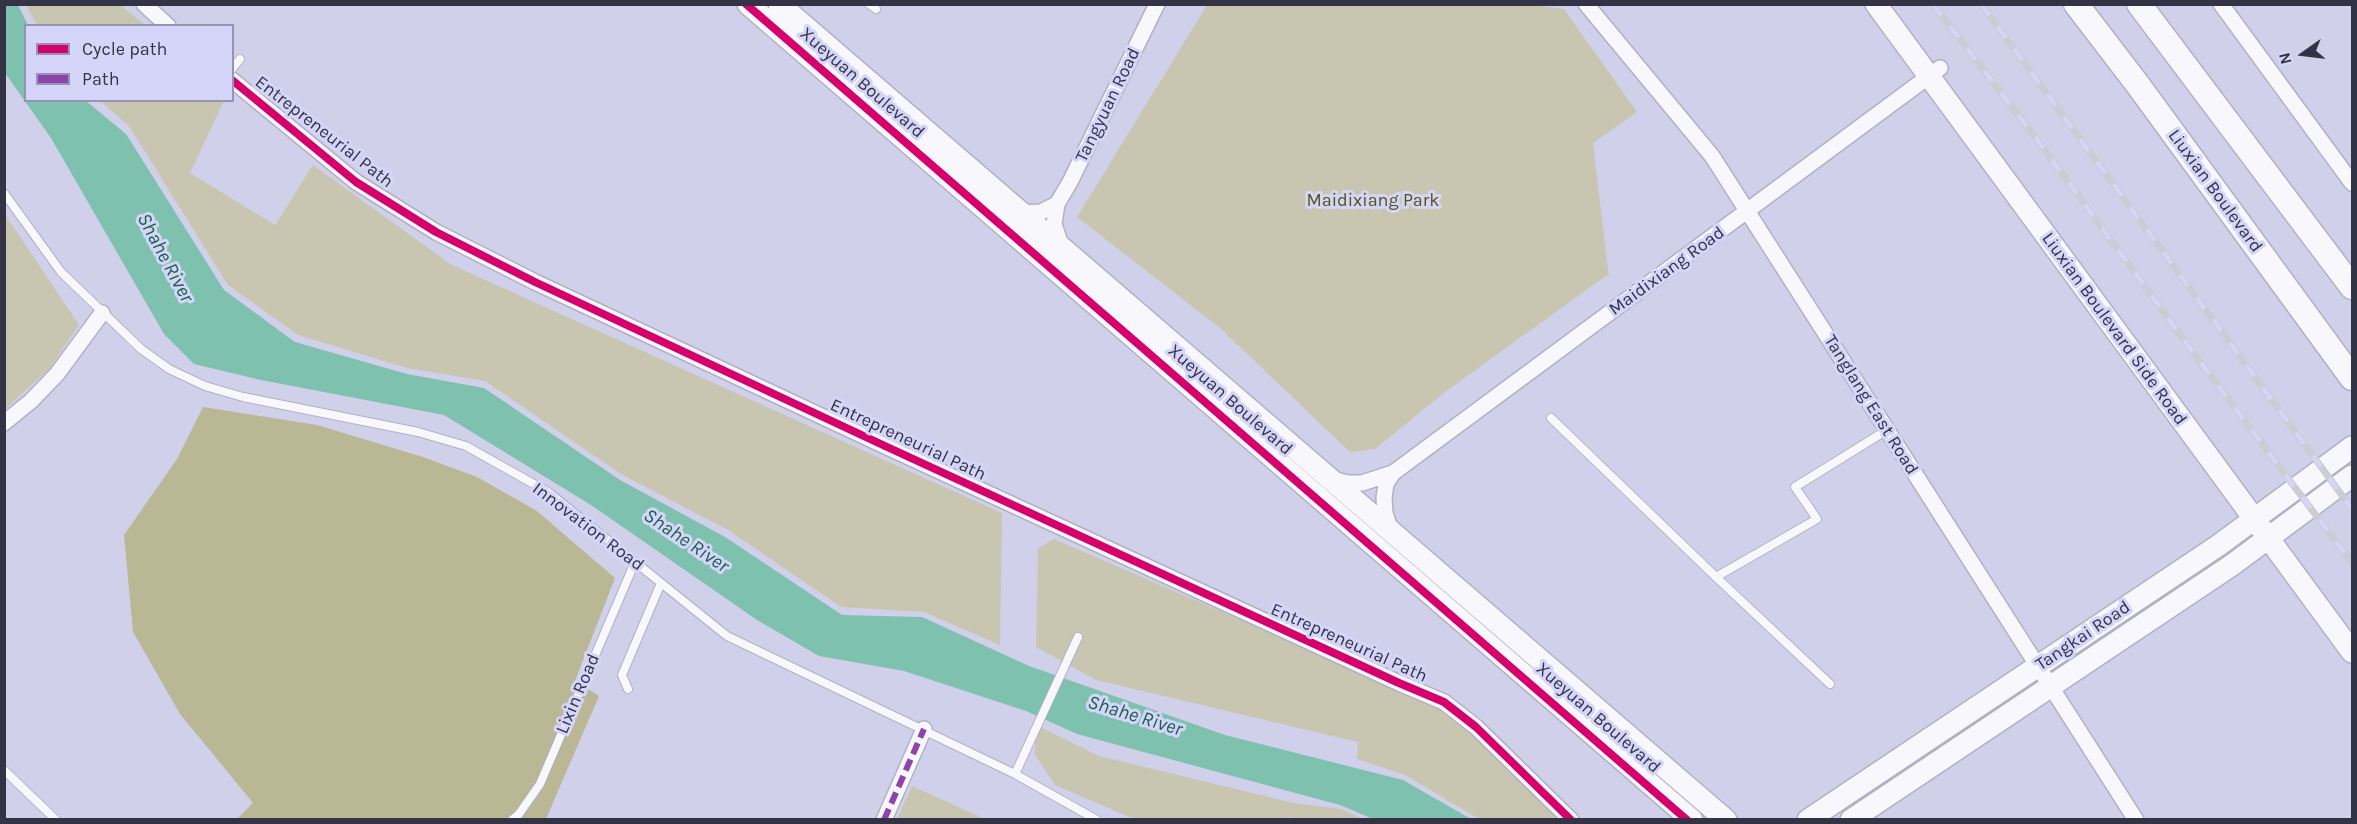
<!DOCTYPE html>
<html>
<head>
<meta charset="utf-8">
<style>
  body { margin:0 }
  #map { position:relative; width:2357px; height:824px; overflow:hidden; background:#d1d0ea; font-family:Karla,sans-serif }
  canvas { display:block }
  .frame { position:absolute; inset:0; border:6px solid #343345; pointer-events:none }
  .legend { position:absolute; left:24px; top:24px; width:210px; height:78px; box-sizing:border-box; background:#d5d5f9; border:2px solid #9594b1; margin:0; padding:8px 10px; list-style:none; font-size:18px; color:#343345 }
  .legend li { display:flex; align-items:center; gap:12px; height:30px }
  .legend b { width:30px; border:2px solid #9594b1 }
  .north { position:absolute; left:2273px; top:24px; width:60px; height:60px; -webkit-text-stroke:4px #d5d5f9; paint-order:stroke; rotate:256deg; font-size:16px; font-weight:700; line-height:24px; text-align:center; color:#343345 }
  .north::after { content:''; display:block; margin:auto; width:21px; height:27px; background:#343345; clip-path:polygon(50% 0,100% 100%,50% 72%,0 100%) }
</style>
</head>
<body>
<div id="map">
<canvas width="2357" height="824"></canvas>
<div class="frame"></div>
<ul class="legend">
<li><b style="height:8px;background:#d6006c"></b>Cycle path</li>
<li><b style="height:8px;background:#8e44ad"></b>Path</li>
</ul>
<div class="north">N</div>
</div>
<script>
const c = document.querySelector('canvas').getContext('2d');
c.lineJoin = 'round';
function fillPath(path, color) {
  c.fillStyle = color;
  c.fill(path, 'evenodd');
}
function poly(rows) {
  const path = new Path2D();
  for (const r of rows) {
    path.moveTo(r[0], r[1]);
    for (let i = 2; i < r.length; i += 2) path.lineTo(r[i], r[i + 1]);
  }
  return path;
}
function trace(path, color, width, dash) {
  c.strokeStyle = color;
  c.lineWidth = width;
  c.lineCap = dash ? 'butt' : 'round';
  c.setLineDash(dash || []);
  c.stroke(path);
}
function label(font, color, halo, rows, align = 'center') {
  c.font = font + ' Karla,sans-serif';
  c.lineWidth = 6;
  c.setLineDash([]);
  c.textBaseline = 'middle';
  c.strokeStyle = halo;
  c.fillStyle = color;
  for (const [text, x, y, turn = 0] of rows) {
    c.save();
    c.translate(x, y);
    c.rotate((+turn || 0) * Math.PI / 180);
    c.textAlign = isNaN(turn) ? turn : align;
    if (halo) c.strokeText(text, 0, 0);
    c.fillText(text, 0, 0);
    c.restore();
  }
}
const green = poly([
  [1526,4,1564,9,1637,112,1593,143,1609,278,1607,275,1445,392,1375,449,1350,452,1220,328,1077,217,1207,5],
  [26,5,120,5,145,25,37,25],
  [100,101,224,101,190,173,275,225,313,165,452,265,1002,513,1000,645,924,612,841,607,728,530,621,474,485,381,407,368,298,335,228,285,129,126],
  [4,213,79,325,49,369,5,409],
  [1054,539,1439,706,1548,802,1562,819,1479,819,1405,775,1357,759,1358,742,1096,680,1036,647,1038,548],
  [1036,725,1099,756,1294,803,1341,809,1363,819,1296,820,1289,817,1288,820,1134,819,1055,785,1035,755],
  [912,786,985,819,897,819]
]);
const forest = poly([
  [203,407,317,425,423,457,477,477,537,511,615,578,575,681,599,696,546,819,237,819,253,803,180,714,133,632,124,535,177,459]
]);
const water = poly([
  [4,5,18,5,28,25,26,26,26,100,86,101,126,134,224,290,295,342,407,374,484,388,620,480,725,537,842,615,922,617,1029,666,1225,735,1403,780,1471,819,1373,819,1340,805,1077,734,1026,711,904,671,819,656,757,620,591,505,444,415,261,380,194,364,164,334,51,138,5,73]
]);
const lane = poly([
  [869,4,876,9],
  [232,69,240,59],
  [4,193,61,272,141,349,169,369,205,386,243,397,418,432,466,446,548,492,727,636,1015,774,1097,820],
  [1551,418,1716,577,1830,684],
  [1716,577,1817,519,1795,487,1887,430],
  [628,689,622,675,661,583],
  [4,770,56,820],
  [1015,774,1078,637],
  [512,820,519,814,540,784,635,562]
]);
const street = poly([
  [144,4,168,26],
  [1586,4,1712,156,2136,820],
  [2221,4,2352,183],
  [232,80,356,182,436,232,535,282,885,446,1399,683,1444,702,1476,727,1571,820],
  [1022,213,1041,212,1057,204],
  [1062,248,1054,224,1057,204,1070,182,1157,4],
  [4,423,31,401,57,374,102,313],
  [1331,479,1348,483,1362,483,1393,473,1940,68],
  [1391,531,1385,513,1384,498,1386,484,1393,473],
  [884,820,924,729]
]);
const secondary = poly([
  [748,4,1692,820],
  [779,4,1726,820],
  [1876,4,2352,652],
  [1808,820,2219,545,2352,447],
  [1851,820,2232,565,2352,476]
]);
const primary = poly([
  [2076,4,2138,85,2352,378],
  [2139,4,2352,287]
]);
const rail = poly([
  [1933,4,2042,146,2198,359,2352,563],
  [1981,4,2352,509]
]);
const quiet = poly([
  [884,820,924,729]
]);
const cycleway = poly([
  [746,4,1687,820],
  [232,80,356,182,436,232,535,282,885,446,1399,683,1444,702,1476,727,1571,820]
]);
const streetNames = [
  ["Xueyuan Boulevard",862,83,41],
  ["Tangyuan Road",1108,105,-64],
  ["Entrepreneurial Path",324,132,38],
  ["Liuxian Boulevard",2215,191,54],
  ["Maidixiang Road",1667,271,-36],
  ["Liuxian Boulevard Side Road",2114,329,54],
  ["Xueyuan Boulevard",1230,400,41],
  ["Tanglang East Road",1871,405,58],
  ["Entrepreneurial Path",908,440,25],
  ["Innovation Road",588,527,37],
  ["Tangkai Road",2083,636,-34],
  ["Entrepreneurial Path",1349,643,24],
  ["Lixin Road",578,694,-67],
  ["Xueyuan Boulevard",1598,718,41]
];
const parkNames = [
  ["Maidixiang Park",1373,201]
];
const waterNames = [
  ["Shahe River",165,258,62],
  ["Shahe River",686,541,34],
  ["Shahe River",1135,716,17]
];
fillPath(green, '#c8c6b0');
fillPath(forest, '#bab794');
fillPath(water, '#7ec1af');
trace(lane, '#b1b0c4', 10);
trace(street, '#b1b0c4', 18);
trace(secondary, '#b1b0c4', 24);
trace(primary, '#b1b0c4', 27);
trace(lane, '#f8f8fc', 8);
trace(street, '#f8f8fc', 15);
trace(secondary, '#f8f8fc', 21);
trace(primary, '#f8f8fc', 24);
trace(rail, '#ccccd3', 7);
trace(rail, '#d5d5f9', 4.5, [14]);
trace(quiet, '#8e44ad', 6, [12, 6]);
trace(cycleway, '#d6006c', 8);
label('18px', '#343345', '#d5d5f9', streetNames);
label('18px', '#575313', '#d5d5f9', parkNames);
label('italic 20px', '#1a634a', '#d5d5f9', waterNames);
</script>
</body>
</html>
